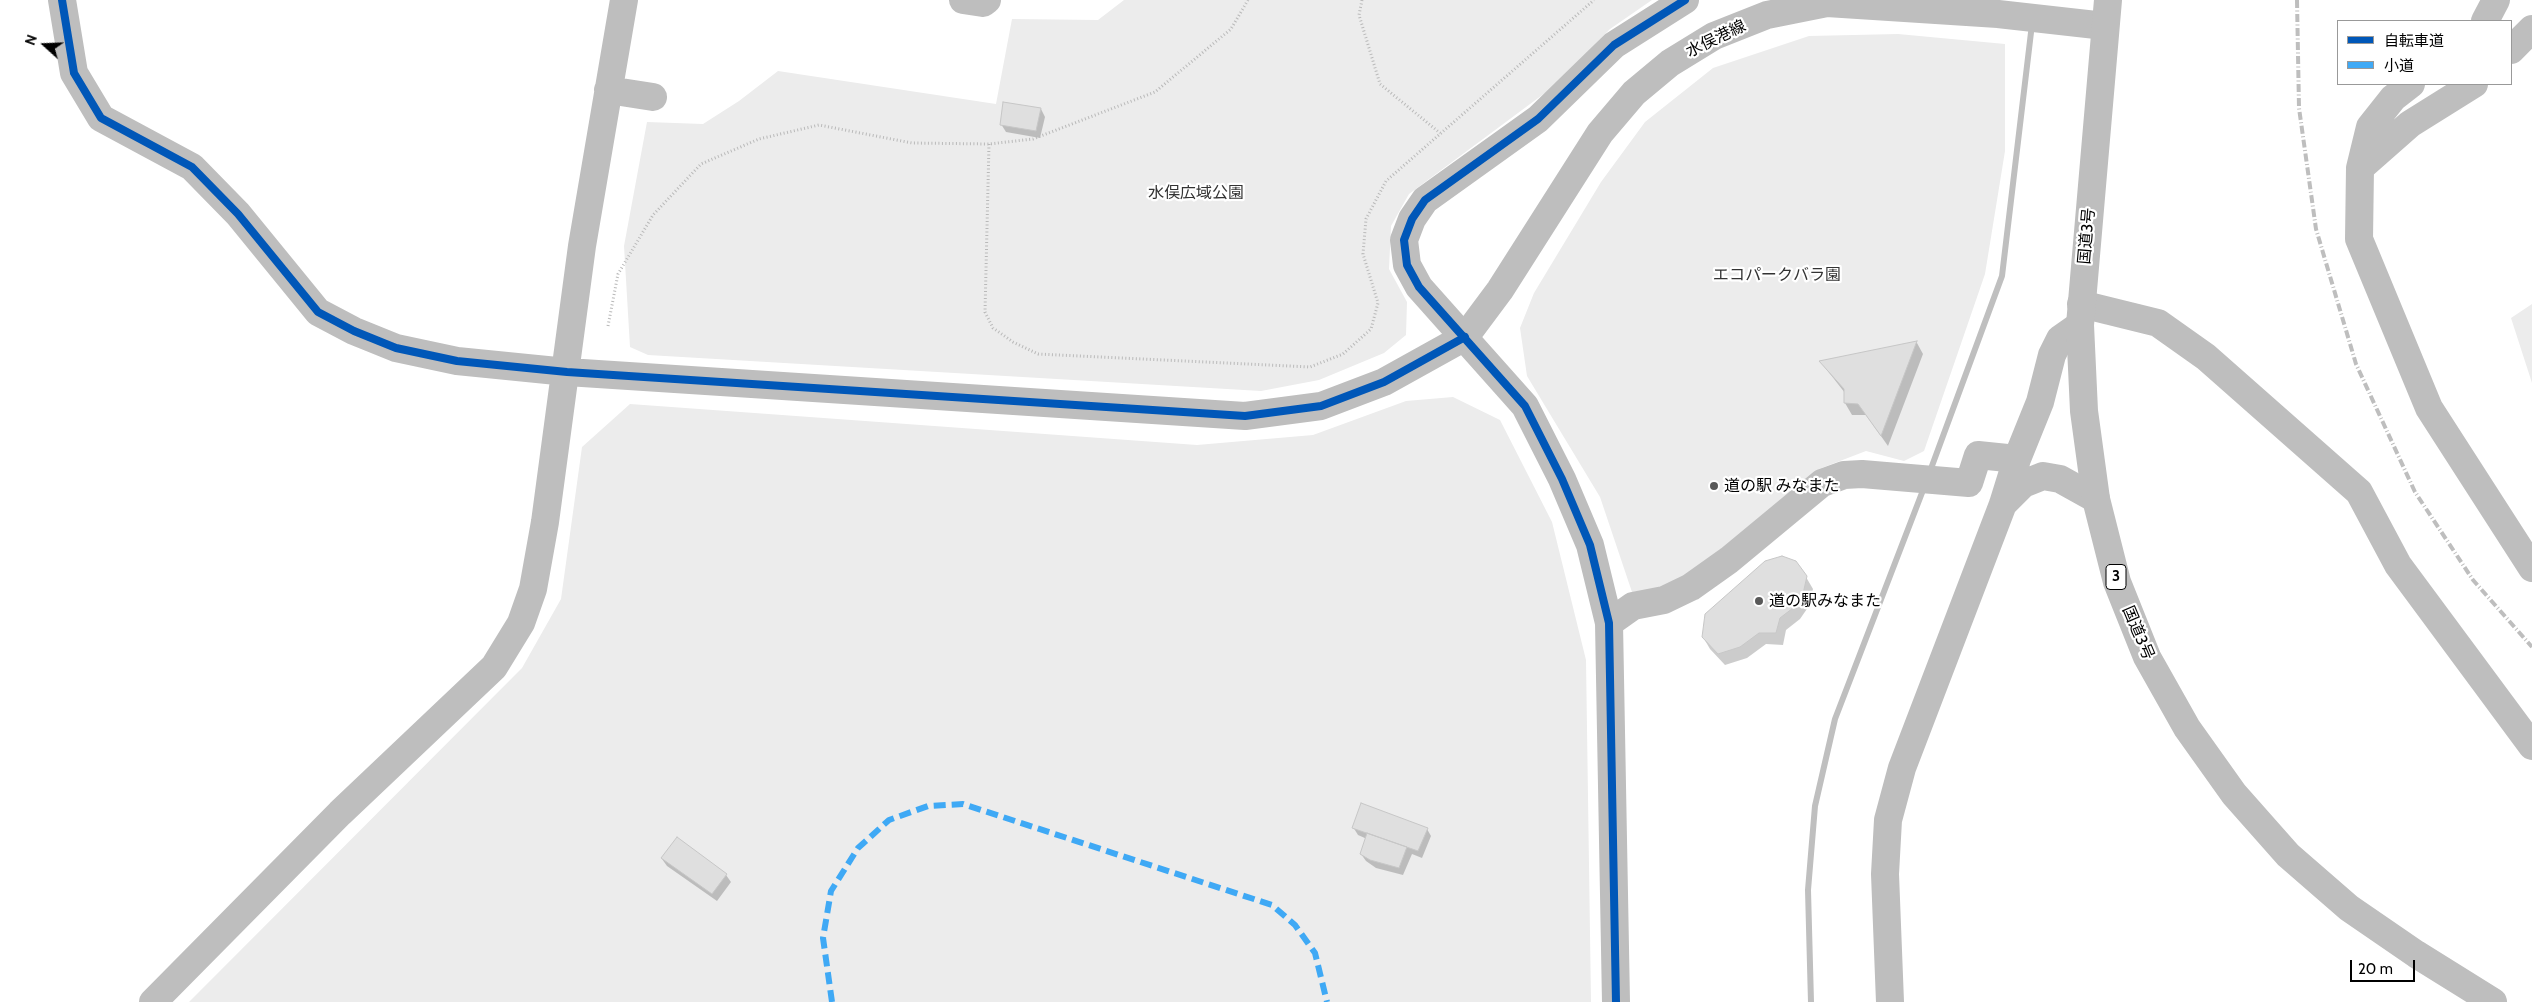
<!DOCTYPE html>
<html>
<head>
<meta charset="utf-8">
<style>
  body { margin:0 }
  #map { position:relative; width:2532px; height:1002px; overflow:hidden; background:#fff; font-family:Cabin,"Noto Sans JP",sans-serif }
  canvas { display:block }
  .legend { position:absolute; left:2337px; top:20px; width:175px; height:65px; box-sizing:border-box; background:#fff; border:1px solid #999; margin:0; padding:6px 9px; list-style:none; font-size:15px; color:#000 }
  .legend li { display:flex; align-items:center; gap:10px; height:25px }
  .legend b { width:25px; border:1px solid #999 }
  .north { position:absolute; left:20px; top:20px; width:50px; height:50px; -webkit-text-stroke:4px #fff; paint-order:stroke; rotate:290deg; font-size:14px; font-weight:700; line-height:20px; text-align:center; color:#000 }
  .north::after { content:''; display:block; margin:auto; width:18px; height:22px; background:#000; clip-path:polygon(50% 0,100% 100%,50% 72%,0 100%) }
  .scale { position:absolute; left:2350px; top:960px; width:65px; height:22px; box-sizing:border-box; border:2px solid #000; border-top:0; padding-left:6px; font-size:15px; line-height:18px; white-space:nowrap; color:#000; -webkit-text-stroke:4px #fff; paint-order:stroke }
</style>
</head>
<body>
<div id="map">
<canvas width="2532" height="1002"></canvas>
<ul class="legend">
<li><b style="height:6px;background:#0057b8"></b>自転車道</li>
<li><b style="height:6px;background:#3fa9f5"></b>小道</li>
</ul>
<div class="north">N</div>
<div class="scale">20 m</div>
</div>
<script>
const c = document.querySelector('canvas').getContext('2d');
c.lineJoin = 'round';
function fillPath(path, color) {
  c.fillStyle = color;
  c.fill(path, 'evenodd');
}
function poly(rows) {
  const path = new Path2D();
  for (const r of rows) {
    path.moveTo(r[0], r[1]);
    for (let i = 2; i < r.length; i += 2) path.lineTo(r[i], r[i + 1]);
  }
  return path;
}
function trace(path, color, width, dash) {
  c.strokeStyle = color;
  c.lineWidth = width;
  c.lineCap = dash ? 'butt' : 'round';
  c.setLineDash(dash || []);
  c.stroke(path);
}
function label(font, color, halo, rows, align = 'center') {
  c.font = font + ' Cabin,"Noto Sans JP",sans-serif';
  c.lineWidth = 4.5;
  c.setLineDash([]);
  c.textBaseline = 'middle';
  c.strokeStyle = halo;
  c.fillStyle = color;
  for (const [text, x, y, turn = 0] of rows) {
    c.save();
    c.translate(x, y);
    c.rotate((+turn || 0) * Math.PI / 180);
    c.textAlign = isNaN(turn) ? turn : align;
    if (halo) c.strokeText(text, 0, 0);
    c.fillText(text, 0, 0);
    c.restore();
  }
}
const green = poly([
  [1124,0,1652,0,1610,29,1557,84,1409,194,1391,226,1389,269,1407,302,1406,335,1384,353,1319,380,1261,391,648,355,630,347,624,246,647,122,703,124,739,101,778,71,996,104,1012,19,1098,20],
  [1898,34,2005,44,2005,151,1985,274,1924,451,1904,461,1866,451,1819,469,1776,509,1680,583,1634,598,1600,497,1527,376,1520,328,1534,293,1601,182,1645,122,1713,68,1809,36],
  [2532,304,2532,383,2511,318],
  [1453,397,1500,420,1552,522,1586,660,1591,1002,189,1002,522,668,561,599,582,447,630,404,1197,445,1313,435,1406,401]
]);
const shadow = poly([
  [1041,109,1045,117,1040,138,1006,132,1001,124],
  [1917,343,1923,354,1888,446,1866,415,1852,415,1845,403,1845,393,1820,361],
  [1806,577,1813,589,1809,606,1800,619,1786,630,1783,645,1766,644,1747,658,1725,665,1710,649,1703,637],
  [1353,827,1427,829,1431,836,1422,858,1412,854,1403,875,1376,868,1366,861,1361,854,1367,839,1358,835],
  [678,839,726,875,731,882,717,901,667,866,662,859]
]);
const stream = poly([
  [1929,474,2002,276,2032,24],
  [1811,1002,1808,890,1815,806,1835,719,1925,485]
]);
const building = poly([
  [1003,102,1041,108,1036,131,1000,125,1003,102],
  [1917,341,1881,436,1858,404,1844,403,1844,389,1819,361,1917,341],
  [1782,556,1796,561,1807,576,1803,594,1793,608,1780,618,1776,633,1759,633,1740,647,1718,654,1702,637,1705,614,1765,561,1782,556],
  [1361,803,1428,828,1418,851,1352,828,1361,803],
  [1367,833,1407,847,1399,868,1370,860,1360,854,1367,833],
  [677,837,727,874,712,894,661,858,677,837]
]);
const path = poly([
  [1362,0,1359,15,1380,84,1440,133],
  [989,144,985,312,993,328,1013,342,1038,354,1310,367,1343,354,1371,329,1378,303,1363,254,1366,219,1386,181,1594,0],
  [608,326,618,274,653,215,701,164,759,139,819,125,912,143,989,144,1033,139,1155,92,1231,29,1248,0]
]);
const minor = poly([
  [62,0,74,73,101,118,192,167,238,214,318,312,354,331,396,348,457,361,567,372,1245,416,1321,406,1384,382,1465,337],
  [963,0,983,3,987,0],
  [2485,21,2496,0],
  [2511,50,2532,29],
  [2411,84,2393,98,2370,127,2360,168,2359,239,2429,408,2532,568],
  [608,90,653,97],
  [2360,168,2410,124,2474,84],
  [2081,304,2158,323,2206,357,2359,492,2398,565,2532,746],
  [2003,504,2023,484,2043,476,2060,479,2096,499],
  [1609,623,1633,606,1664,600,1691,587,1729,560,1822,483,1844,475,1862,474,1969,483,1978,455,2017,459],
  [153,1002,340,813,494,667,521,623,533,589,545,522,582,246,624,0],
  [1616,1002,1609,623,1590,545,1562,479,1525,406,1419,287,1407,265,1404,240,1412,219,1425,200,1538,119,1614,45,1685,0],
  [1890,1002,1885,874,1888,820,1902,768,2003,504,2017,459,2040,402,2052,355,2060,339,2080,325]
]);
const major = poly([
  [1465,337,1500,290,1600,133,1634,93,1670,63,1714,36,1767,15,1827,3,1998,14,2105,26]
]);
const highway = poly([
  [2108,0,2080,325,2084,411,2096,499,2117,582,2147,657,2187,728,2234,794,2288,855,2349,908,2416,954,2493,1002]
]);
const rail = poly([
  [2297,0,2299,108,2316,229,2356,364,2415,492,2473,580,2532,647]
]);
const quiet = poly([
  [832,1002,823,938,831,891,858,848,889,820,928,806,963,804,1272,905,1295,925,1315,953,1327,1002]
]);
const cycleway = poly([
  [62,0,74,73,101,118,192,167,238,214,318,312,354,331,396,348,457,361,567,372,1245,416,1321,406,1384,382,1465,337],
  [1616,1002,1609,623,1590,545,1562,479,1525,406,1419,287,1407,265,1404,240,1412,219,1425,200,1538,119,1614,45,1685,0]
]);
const markers = [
  [1714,486,5,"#595959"],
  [1759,601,5,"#595959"]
];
const shields = [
  [2116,577,20]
];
const shieldNames = [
  ["3",2116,577]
];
const streetNames = [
  ["水俣港線",1716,39,-26],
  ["国道3号",2087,236,-85],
  ["国道3号",2138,633,67]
];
const parkNames = [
  ["水俣広域公園",1196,193],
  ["エコパークバラ園",1777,275]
];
const poiNames = [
  ["道の駅 みなまた",1724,486],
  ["道の駅みなまた",1769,601]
];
fillPath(green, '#ececec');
fillPath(shadow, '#0003');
trace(stream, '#bfbfbf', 6);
fillPath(building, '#dfdfdf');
trace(building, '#c7c7c7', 1);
trace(path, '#b9b9b9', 3, [1, 2.5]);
trace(minor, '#bebebe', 28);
trace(major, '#bebebe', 28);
trace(highway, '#bebebe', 28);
trace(rail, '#bebebe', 4, [8, 2.5, 1, 2.5]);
trace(quiet, '#3fa9f5', 6, [12, 6]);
trace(cycleway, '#0057b8', 8);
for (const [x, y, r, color] of markers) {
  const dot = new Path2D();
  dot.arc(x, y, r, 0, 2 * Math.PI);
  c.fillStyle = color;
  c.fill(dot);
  trace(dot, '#fff', 2);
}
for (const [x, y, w] of shields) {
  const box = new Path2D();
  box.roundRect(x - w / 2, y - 12.5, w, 25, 4);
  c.fillStyle = '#fff';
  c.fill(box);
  trace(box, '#000', 1);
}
label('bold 15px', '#000', null, shieldNames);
label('16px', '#000', '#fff', streetNames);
label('16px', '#333', '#fff', parkNames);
label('16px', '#000', '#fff', poiNames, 'left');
</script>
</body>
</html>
